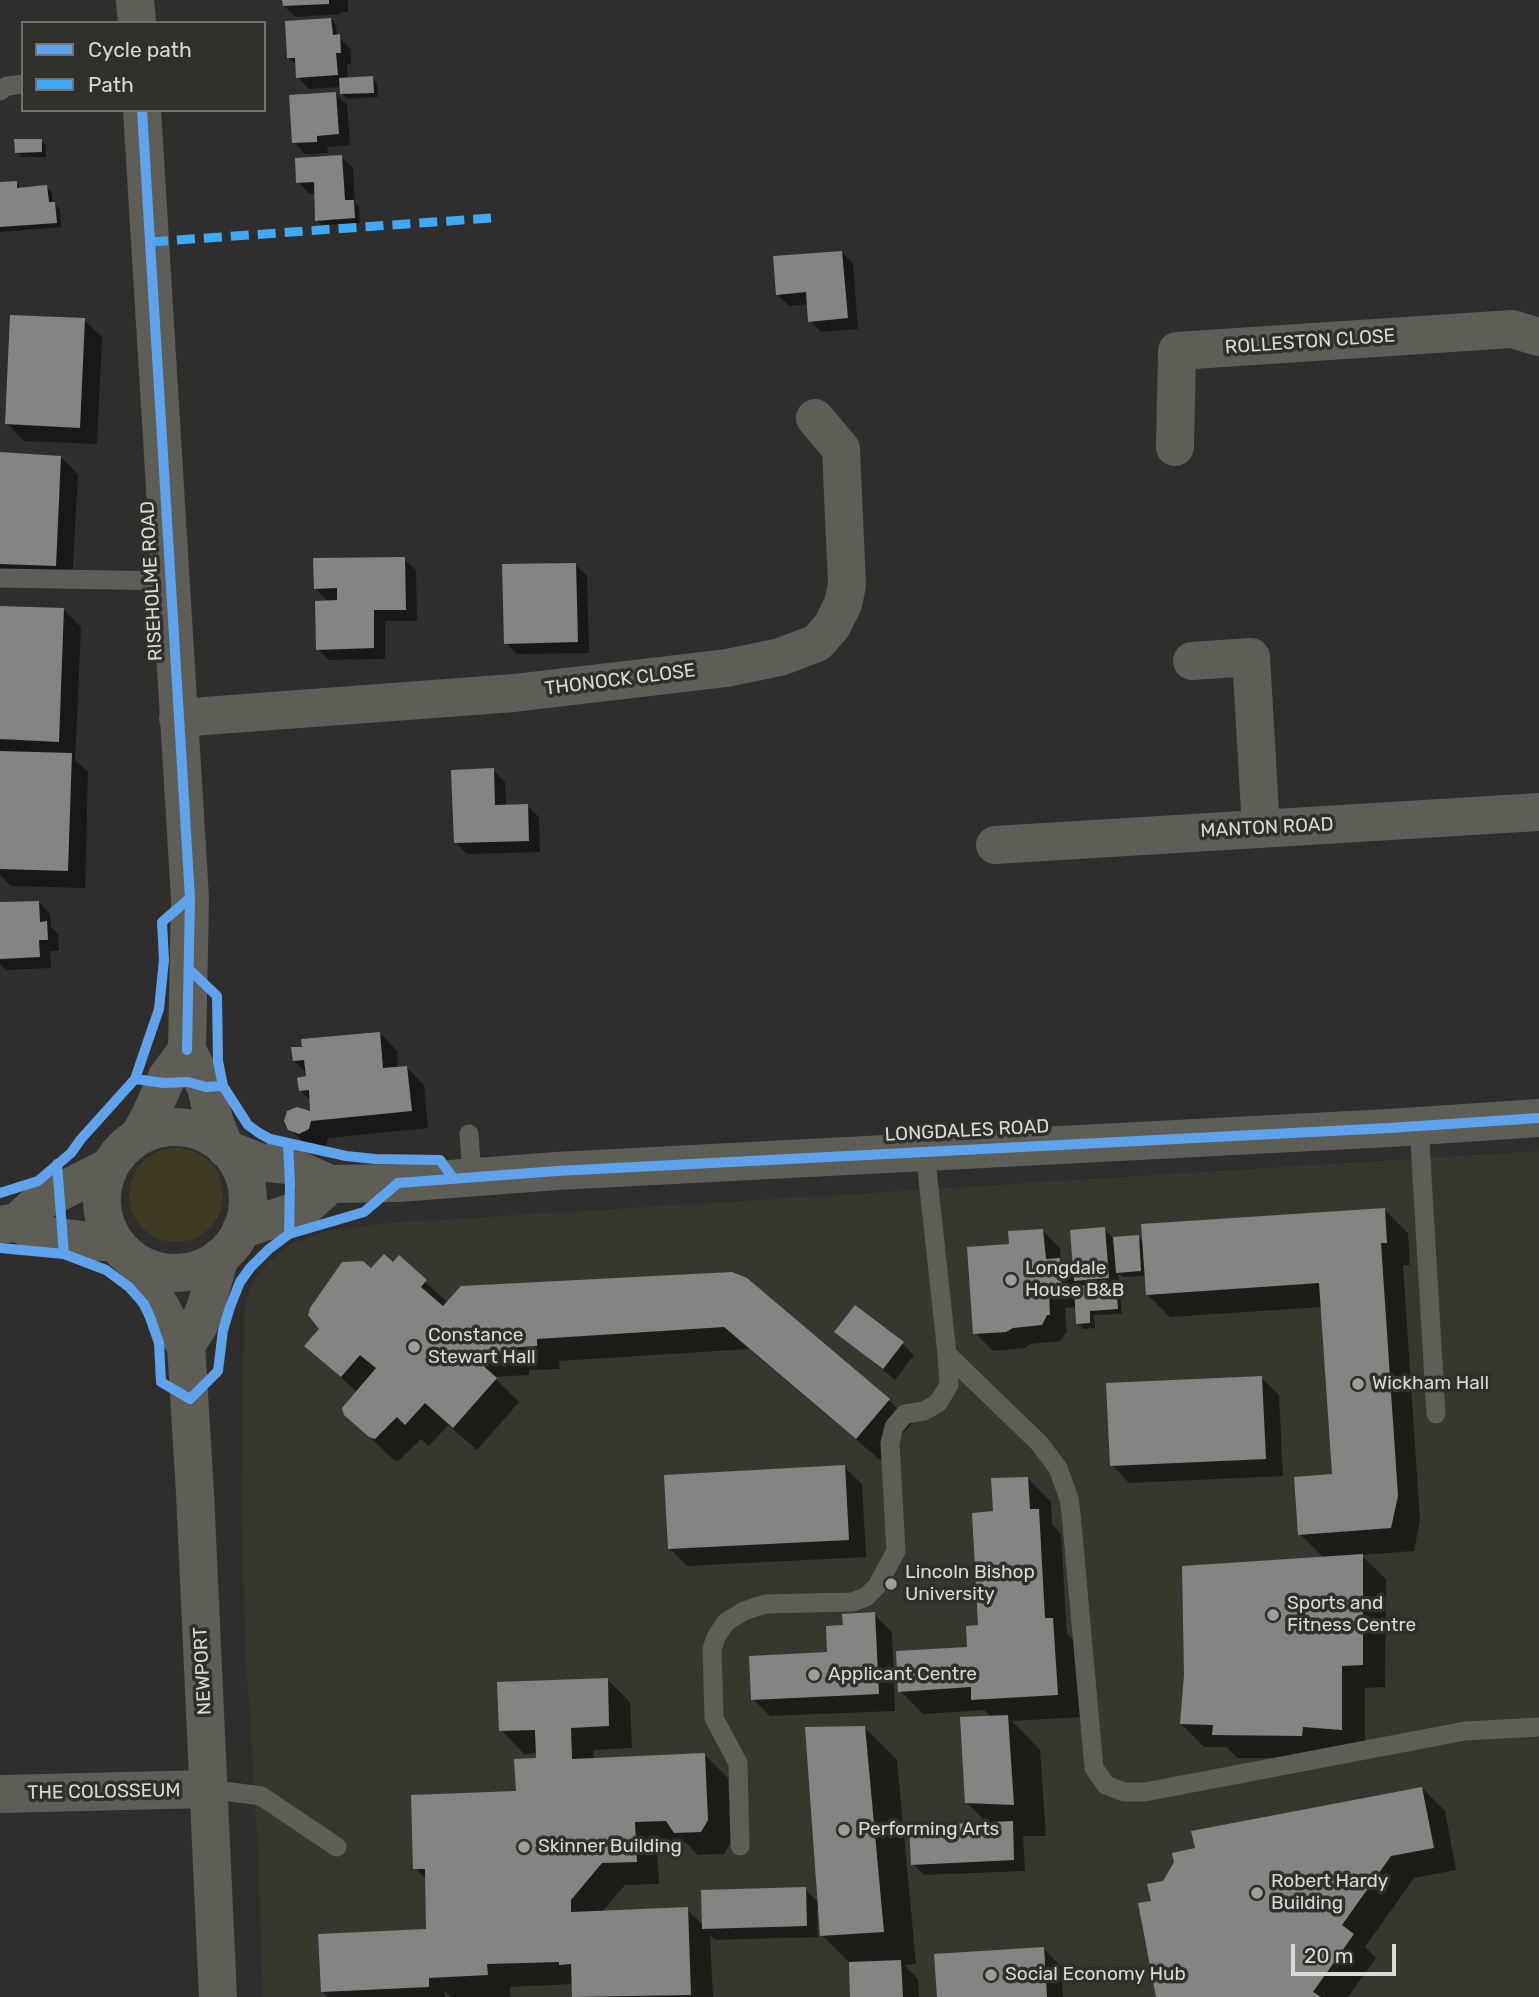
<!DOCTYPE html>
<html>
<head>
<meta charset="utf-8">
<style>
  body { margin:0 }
  #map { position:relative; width:1539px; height:1997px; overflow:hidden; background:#2f2e2c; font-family:Rubik,sans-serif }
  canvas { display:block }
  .legend { position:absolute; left:21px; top:21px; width:245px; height:91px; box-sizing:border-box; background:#302f2b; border:2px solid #74736f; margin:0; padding:9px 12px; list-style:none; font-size:21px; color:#d9d9d6 }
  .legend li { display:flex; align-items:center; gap:14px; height:35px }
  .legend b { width:35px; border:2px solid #74736f }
  .scale { position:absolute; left:1291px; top:1944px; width:105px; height:32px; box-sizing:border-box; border:4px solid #d9d9d6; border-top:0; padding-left:9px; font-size:21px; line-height:24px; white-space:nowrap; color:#d9d9d6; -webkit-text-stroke:5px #302f2b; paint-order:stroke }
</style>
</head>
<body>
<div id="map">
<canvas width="1539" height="1997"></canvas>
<ul class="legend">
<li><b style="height:9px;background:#60a3ed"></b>Cycle path</li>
<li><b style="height:9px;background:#3fa9f5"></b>Path</li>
</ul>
<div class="scale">20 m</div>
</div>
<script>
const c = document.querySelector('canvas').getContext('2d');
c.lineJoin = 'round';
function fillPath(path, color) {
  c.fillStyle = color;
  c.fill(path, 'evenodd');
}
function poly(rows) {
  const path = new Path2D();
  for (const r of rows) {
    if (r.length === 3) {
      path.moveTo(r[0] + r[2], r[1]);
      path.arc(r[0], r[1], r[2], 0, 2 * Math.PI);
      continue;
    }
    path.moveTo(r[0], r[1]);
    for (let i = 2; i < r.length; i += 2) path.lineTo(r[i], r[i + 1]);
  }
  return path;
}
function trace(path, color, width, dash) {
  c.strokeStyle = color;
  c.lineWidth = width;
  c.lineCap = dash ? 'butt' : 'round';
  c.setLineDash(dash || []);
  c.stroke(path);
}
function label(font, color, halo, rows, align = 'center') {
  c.font = font + ' Rubik,sans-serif';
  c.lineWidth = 7;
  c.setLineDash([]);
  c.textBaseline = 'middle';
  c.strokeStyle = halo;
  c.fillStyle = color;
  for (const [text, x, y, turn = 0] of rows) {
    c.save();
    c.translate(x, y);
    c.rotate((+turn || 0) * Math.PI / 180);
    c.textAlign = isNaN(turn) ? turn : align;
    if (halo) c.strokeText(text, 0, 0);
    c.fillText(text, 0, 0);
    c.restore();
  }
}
const built = poly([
  [1539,1151,1539,1997,263,1997,257,1835,246,1656,241,1513,244,1311,252,1283,267,1264,288,1245,323,1232,376,1224]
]);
const green = poly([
  [176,1195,47]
]);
const shadow = poly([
  [284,0,348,0,348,12,340,12,340,14,296,17,284,6],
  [331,19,336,25,337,36,350,48,351,64,347,64,348,79,372,78,377,83,378,97,347,99,342,94,342,87,309,89,298,77,297,65,289,58],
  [336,94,347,105,350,145,327,147,328,153,305,154,294,142],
  [41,140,46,146,46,157,22,157,16,152],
  [341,157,353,168,355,203,359,207,360,223,322,225,317,220,317,193,310,194,298,182],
  [16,183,22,189,46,187,52,192,53,204,60,209,61,227,0,232,0,184],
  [842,252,853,264,858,329,821,332,810,321,809,304,789,306,777,294],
  [84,320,102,337,97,444,24,441,7,423],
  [0,454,61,457,78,475,72,583,0,579],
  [404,559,416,570,417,621,385,621,385,659,329,660,318,649,329,602,315,588],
  [575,564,587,576,589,653,517,654,506,643],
  [0,607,64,610,81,627,75,760,88,772,85,888,11,886,0,875],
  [493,770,505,782,506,806,527,806,539,817,540,852,467,854,456,843],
  [39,902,50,914,51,927,58,934,59,951,50,951,51,968,6,970,0,963,0,904],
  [380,1033,397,1051,398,1068,407,1068,424,1085,428,1128,328,1138,326,1147,318,1150,308,1147,290,1129,312,1113,311,1101,300,1090,308,1078,308,1074,294,1061],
  [1385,1210,1408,1233,1410,1265,1403,1265,1420,1520,1414,1551,1361,1555,1386,1579,1385,1687,1365,1688,1365,1752,1325,1758,1237,1758,1227,1747,1204,1747,1181,1724,1324,1558,1300,1534,1334,1475,1322,1307,1170,1317,1147,1294,1146,1276,1123,1277,1118,1273,1122,1314,1094,1315,1095,1328,1083,1329,1078,1323,1077,1307,1065,1308,1067,1332,1060,1341,1031,1344,1024,1348,993,1351,975,1333,1011,1246,1043,1231,1060,1248,1061,1262,1076,1277,1104,1229,1114,1239,1138,1237,1144,1243],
  [399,1258,448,1303,732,1274,889,1400,912,1423,880,1460,749,1349,559,1361,560,1369,529,1370,529,1375,494,1377,519,1402,477,1450,448,1425,429,1446,421,1439,398,1461,394,1460,346,1414,357,1392,307,1346,372,1271,393,1264],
  [836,1331,902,1343,914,1355,895,1380],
  [1262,1378,1279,1395,1283,1476,1129,1483,1112,1465],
  [844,1467,862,1484,866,1557,687,1566,670,1549],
  [1028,1478,1051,1502,1052,1524,1061,1534,1067,1634,1076,1643,1081,1717,1012,1721,1040,1750,1046,1836,1023,1836,1025,1871,924,1875,913,1864,988,1824,967,1803,992,1718,984,1710,923,1714,900,1691,969,1648,980,1627,994,1513],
  [874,1614,892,1632,895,1711,770,1716,753,1699,829,1654,845,1627],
  [607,1679,630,1702,632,1748,593,1750,594,1760,705,1755,728,1778,731,1843,724,1854,698,1855,686,1843,657,1844,659,1884,625,1885,602,1912,687,1909,704,1926,805,1889,820,1904,865,1728,897,1760,916,1964,904,1965,918,1979,919,1997,852,1997,850,1963,822,1935,820,1909,817,1910,818,1937,715,1940,710,1935,713,1997,574,1997,573,1984,510,1987,510,1997,451,1997,445,1991,445,1997,328,1997,322,1991,429,1934,427,1880,415,1868,518,1793,538,1760,538,1753,524,1754,501,1730],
  [1422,1788,1445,1811,1456,1870,1414,1878,1365,1947,1376,1958,1348,1997,1158,1997,1153,1903,1164,1882],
  [1044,1949,1061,1966,1063,1997,939,1997]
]);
const building = poly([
  [282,0,329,0,329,4,283,6],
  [331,18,333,35,340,34,341,53,336,53,338,75,296,78,295,58,287,58,285,21],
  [373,76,374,93,340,94,339,78],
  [336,92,339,134,317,136,317,142,292,143,289,95],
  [14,139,42,139,42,152,15,153],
  [342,155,345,200,354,200,355,218,315,221,314,182,296,183,295,158],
  [17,181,17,188,47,185,49,202,55,202,57,223,0,227,0,182],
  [842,251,848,318,808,322,806,292,776,295,773,256],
  [10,315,85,318,80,428,5,424],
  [0,452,61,456,56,566,0,564],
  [405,557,406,610,374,610,374,648,316,650,315,601,337,600,337,588,314,589,313,558],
  [576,563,578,642,504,644,502,564],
  [0,606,64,608,59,742,0,739],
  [0,751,72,753,68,871,0,869],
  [494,768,495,805,528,804,529,841,454,843,451,770],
  [39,901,40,922,47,921,48,940,39,940,40,957,0,959,0,902],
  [380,1032,383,1068,407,1066,412,1111,311,1121,309,1129,299,1134,288,1130,284,1121,287,1111,297,1107,310,1111,309,1090,299,1091,297,1078,306,1076,304,1060,293,1061,291,1047,302,1047,301,1039],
  [1385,1208,1387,1243,1381,1243,1398,1496,1391,1528,1298,1535,1294,1477,1332,1474,1319,1283,1146,1295,1141,1224],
  [1105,1227,1109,1278,1074,1281,1070,1230],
  [1043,1229,1046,1259,1060,1258,1062,1290,1049,1291,1050,1315,1047,1315,1042,1325,1013,1328,1006,1332,973,1334,967,1247,1009,1244,1008,1231],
  [1139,1235,1141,1271,1116,1273,1113,1237],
  [384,1254,393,1262,399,1255,427,1280,421,1287,443,1306,461,1286,732,1272,747,1278,890,1399,856,1439,724,1327,537,1339,537,1346,507,1348,507,1353,471,1355,497,1378,453,1428,425,1403,405,1425,397,1417,375,1439,369,1437,344,1415,342,1408,376,1368,360,1355,341,1377,304,1346,319,1329,308,1315,310,1308,342,1262,363,1261,371,1268],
  [1116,1284,1118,1309,1090,1311,1090,1323,1076,1324,1074,1286],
  [855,1305,904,1342,883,1369,834,1332],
  [1262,1376,1266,1459,1110,1466,1106,1383],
  [845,1465,849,1540,668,1549,664,1475],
  [1028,1477,1030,1509,1039,1509,1045,1618,1053,1618,1058,1695,971,1700,971,1687,898,1692,896,1651,967,1647,966,1626,978,1625,972,1513,993,1511,991,1478],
  [1363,1554,1363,1665,1342,1666,1342,1730,1303,1727,1302,1736,1212,1735,1213,1725,1180,1724,1184,1675,1182,1566],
  [875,1612,879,1694,751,1700,749,1656,827,1652,826,1626,843,1625,842,1614],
  [608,1678,609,1726,571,1728,572,1759,705,1753,708,1820,701,1832,674,1833,666,1821,635,1822,637,1862,602,1863,571,1900,571,1912,688,1907,691,1995,572,1997,571,1964,559,1965,559,1962,487,1964,488,1975,429,1978,429,1987,321,1992,318,1934,426,1929,425,1869,413,1869,411,1795,516,1791,514,1759,536,1758,535,1730,499,1731,497,1682],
  [1008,1715,1014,1805,965,1803,960,1717],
  [865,1726,884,1932,820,1936,805,1727],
  [1422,1787,1434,1848,1391,1856,1342,1925,1354,1934,1313,1992,1321,1997,1156,1997,1138,1903,1151,1901,1147,1884,1163,1881,1174,1862,1172,1853,1195,1848,1191,1831],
  [1013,1821,1014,1860,911,1865,909,1826],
  [806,1887,807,1926,702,1929,701,1890],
  [1044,1947,1047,1997,937,1997,934,1954],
  [901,1960,903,1997,850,1997,849,1962]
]);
const service = poly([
  [0,91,7,86,23,84],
  [0,578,170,581],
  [1419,1126,1436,1414],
  [469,1134,472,1177],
  [925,1151,947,1354],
  [209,1789,261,1796,337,1847],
  [740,1846,738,1763,714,1718,712,1649,716,1637,726,1622,744,1611,765,1604,852,1602,866,1597,877,1586,896,1551,890,1443,894,1427,905,1414,924,1411,938,1403,949,1385,947,1354,1039,1443,1058,1468,1069,1499,1071,1513,1094,1768,1106,1785,1124,1792,1145,1792,1465,1731,1539,1727]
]);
const minor = poly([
  [1175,447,1177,351,1512,329,1539,337],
  [1192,661,1251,657,1261,829],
  [178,718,514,693,727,668,780,657,817,643,832,626,843,604,847,585,841,449,815,418],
  [995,845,1539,812],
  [0,1794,209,1789]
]);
const tertiary = poly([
  [137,1263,168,1321,186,1345,195,1493,218,1997],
  [186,1345,198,1327,205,1309,220,1257]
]);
const secondary = poly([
  [135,0,137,23],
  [142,110,190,898,187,1050],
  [187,1050,206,1087,214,1120,224,1146],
  [175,1200,73],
  [139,1136,150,1116,167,1077,187,1050],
  [226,1149,259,1162,288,1165,330,1184,398,1183,557,1171,1389,1128,1539,1118],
  [17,1222,37,1234,96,1242,114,1242],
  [0,1225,17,1222,38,1203,109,1167],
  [241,1230,304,1208,330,1184]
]);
const quiet = poly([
  [150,242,491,218]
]);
const cycleway = poly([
  [142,110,190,898,187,1050],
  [190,970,217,996,218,1061,223,1086,248,1125,259,1133,270,1139,346,1156,375,1159,440,1160,453,1178],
  [135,1079,164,1083,188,1082,206,1087,223,1086],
  [288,1143,290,1184,289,1234],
  [57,1164,64,1254],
  [0,1193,38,1181,71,1153,81,1139,135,1079,159,1009,164,960,162,922,190,898],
  [0,1248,64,1254,106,1270,129,1287,144,1304,150,1317,159,1343,161,1382,190,1399,218,1371,223,1330,230,1307,240,1282,250,1268,269,1249,289,1234,364,1212,398,1183,557,1171,1389,1128,1539,1118]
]);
const markers = [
  [1011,1280,7,"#9e9d9a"],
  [414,1347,7,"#9e9d9a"],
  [1358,1384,7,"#9e9d9a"],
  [891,1584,7,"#9e9d9a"],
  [1273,1615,7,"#9e9d9a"],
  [814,1675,7,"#9e9d9a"],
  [844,1830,7,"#9e9d9a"],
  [524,1847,7,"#9e9d9a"],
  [1257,1893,7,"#9e9d9a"],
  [991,1975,7,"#9e9d9a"]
];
const streetNames = [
  ["ROLLESTON CLOSE",1310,342,-4],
  ["RISEHOLME ROAD",152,581,-93],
  ["THONOCK CLOSE",620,680,-7],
  ["MANTON ROAD",1267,828,-3],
  ["LONGDALES ROAD",967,1131,-3],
  ["NEWPORT",203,1671,-93],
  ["THE COLOSSEUM",104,1792,-1]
];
const poiNames = [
  ["Longdale",1025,1269],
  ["House B&B",1025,1291],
  ["Constance",428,1336],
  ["Stewart Hall",428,1358],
  ["Wickham Hall",1372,1384],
  ["Lincoln Bishop",905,1573],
  ["University",905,1595],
  ["Sports and",1287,1604],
  ["Fitness Centre",1287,1626],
  ["Applicant Centre",828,1675],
  ["Performing Arts",858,1830],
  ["Skinner Building",538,1847],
  ["Robert Hardy",1271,1882],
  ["Building",1271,1904],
  ["Social Economy Hub",1005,1975]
];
fillPath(built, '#38372e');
fillPath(green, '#3f3b22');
fillPath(shadow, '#0007');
fillPath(building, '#848482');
trace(service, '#5e5d56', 19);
trace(minor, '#5e5d56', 38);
trace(tertiary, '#5e5d56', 38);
trace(secondary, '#5f5e56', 38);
trace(quiet, '#3fa9f5', 9, [18, 9]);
trace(cycleway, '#60a3ed', 10);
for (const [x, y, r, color] of markers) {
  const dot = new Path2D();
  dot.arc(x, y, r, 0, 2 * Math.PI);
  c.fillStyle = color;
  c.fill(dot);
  trace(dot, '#302f2b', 2.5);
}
label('19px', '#d9d9d6', '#302f2b', streetNames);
label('19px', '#d9d9d6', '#302f2b', poiNames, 'left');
</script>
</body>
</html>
